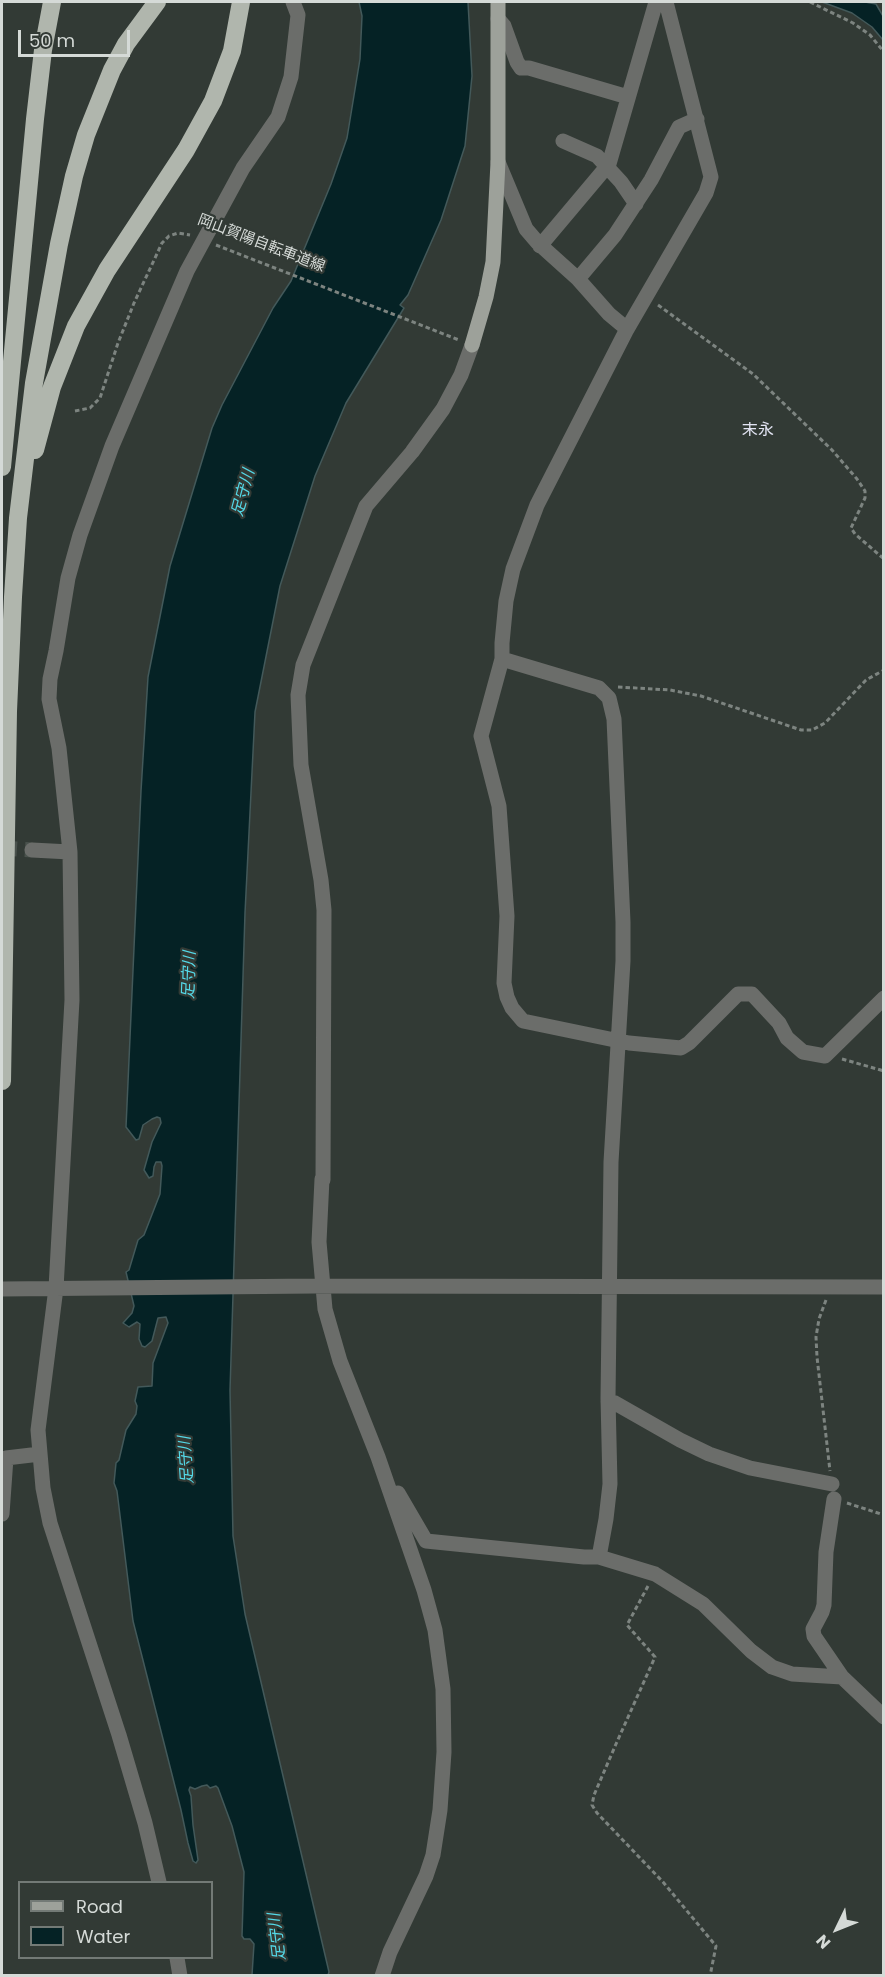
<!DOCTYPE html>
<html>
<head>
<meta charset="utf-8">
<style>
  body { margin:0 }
  #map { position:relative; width:885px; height:1977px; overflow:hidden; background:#323a35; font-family:Poppins,sans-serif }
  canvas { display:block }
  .frame { position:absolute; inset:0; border:3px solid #d5dad7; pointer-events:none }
  .legend { position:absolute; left:18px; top:1881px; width:195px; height:78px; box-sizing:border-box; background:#323a35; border:2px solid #737a76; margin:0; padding:8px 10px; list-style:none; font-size:18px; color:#d5dad7 }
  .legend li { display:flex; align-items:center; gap:12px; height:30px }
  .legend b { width:30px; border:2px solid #737a76 }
  .north { position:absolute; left:807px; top:1899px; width:60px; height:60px; -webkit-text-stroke:4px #323a35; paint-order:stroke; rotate:227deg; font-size:16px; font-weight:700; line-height:24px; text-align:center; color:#d5dad7 }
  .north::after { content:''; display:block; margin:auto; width:21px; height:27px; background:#d5dad7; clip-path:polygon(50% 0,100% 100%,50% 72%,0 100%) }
  .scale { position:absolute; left:18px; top:30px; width:112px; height:27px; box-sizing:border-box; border:3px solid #d5dad7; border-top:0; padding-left:8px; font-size:18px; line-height:21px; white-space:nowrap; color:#d5dad7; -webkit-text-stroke:4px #323a35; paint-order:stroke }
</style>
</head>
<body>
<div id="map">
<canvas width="885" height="1977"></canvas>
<div class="frame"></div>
<ul class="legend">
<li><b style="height:8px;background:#9da19a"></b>Road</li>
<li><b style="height:16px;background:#052225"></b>Water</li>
</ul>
<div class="north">N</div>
<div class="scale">50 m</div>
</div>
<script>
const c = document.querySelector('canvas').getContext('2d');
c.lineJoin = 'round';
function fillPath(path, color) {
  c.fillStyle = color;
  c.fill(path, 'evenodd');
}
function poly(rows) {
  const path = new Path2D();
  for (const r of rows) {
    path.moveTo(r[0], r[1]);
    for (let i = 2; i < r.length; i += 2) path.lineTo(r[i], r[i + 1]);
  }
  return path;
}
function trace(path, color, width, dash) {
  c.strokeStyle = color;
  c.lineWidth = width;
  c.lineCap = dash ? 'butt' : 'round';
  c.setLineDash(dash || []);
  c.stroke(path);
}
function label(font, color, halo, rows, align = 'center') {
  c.font = font + ' Poppins,"Noto Sans JP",sans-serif';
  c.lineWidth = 4.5;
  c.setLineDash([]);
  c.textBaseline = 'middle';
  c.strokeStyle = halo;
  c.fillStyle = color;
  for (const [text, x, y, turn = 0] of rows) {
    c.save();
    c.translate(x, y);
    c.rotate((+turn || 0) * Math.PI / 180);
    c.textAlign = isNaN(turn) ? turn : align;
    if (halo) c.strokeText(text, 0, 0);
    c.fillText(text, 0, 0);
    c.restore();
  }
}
const water = poly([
  [359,2,468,2,472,76,465,146,441,220,408,295,400,305,404,308,346,403,315,476,280,586,255,712,245,913,230,1390,233,1536,245,1614,329,1972,328,1975,252,1975,254,1944,250,1939,244,1939,242,1936,244,1872,232,1826,218,1788,216,1786,210,1788,207,1785,202,1786,195,1789,190,1787,189,1790,191,1796,193,1825,198,1860,196,1863,193,1861,188,1843,181,1810,133,1621,117,1491,114,1483,116,1463,119,1460,126,1430,136,1414,137,1406,135,1401,138,1387,152,1386,153,1363,168,1323,166,1317,158,1318,152,1341,145,1347,142,1346,139,1339,140,1324,137,1322,129,1327,123,1323,132,1313,134,1306,126,1272,129,1270,138,1240,144,1235,160,1194,162,1166,161,1162,156,1162,154,1167,153,1176,149,1178,144,1170,152,1142,161,1123,160,1118,157,1117,152,1119,143,1125,139,1139,136,1140,126,1127,141,791,148,677,170,566,212,428,222,405,273,308,291,281,331,184,347,138,360,59,362,16,359,2],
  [822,2,865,2,876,4,883,16,883,40,872,27,852,13,822,2]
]);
const minorTunnel = poly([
  [2,848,32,850]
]);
const path = poly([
  [810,2,853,23,870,35,884,52],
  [216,245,459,340],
  [658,305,753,374,832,450,857,479,865,491,865,498,851,528,855,534,884,559],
  [75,411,90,408,100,398,118,343,134,303,162,243,169,236,178,233,190,235],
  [618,687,670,690,701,696,801,730,812,730,825,723,866,680,884,670],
  [842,1059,884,1071],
  [826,1300,819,1319,816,1337,817,1357,830,1471],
  [847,1503,884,1515],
  [648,1586,627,1625,655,1657,616,1744,594,1795,592,1805,597,1813,663,1882,716,1946,710,1976]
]);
const minor = poly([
  [498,19,504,26,517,62,521,68,529,68,628,97],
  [563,141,597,156,621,182,636,204],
  [498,162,526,229,538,243,578,279,609,314,627,329],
  [540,246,609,164,656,2],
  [578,279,615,235,651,180,679,127,697,119],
  [502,659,481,736,499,806,507,916,504,983,507,997,512,1008,523,1021,629,1043,681,1048,689,1043,738,994,752,994,779,1023,787,1038,803,1052,825,1056,884,998],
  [32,850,70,852],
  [2,1289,315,1286,884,1287],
  [608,1402,615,1403,680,1440,709,1454,750,1468,832,1484],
  [398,1493,426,1541,584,1557,599,1557,655,1574,703,1604,751,1651,772,1667,792,1674,842,1677,884,1717],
  [834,1499,826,1552,824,1605,822,1612,813,1629,814,1636,842,1677],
  [2,1514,6,1458,40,1454],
  [599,1557,606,1519,610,1484,608,1398,611,1162,623,961,623,922,614,719,609,698,599,688,502,659,502,643,506,601,513,569,537,505,626,331,706,193,711,177,666,2],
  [159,1882,145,1823,119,1735,50,1523,43,1488,38,1430,56,1288,72,1000,70,852,59,748,49,699,50,679,56,651,68,578,80,535,112,446,187,271,243,168,278,117,291,77,298,15,293,2],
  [177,1958,180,1976],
  [382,1976,390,1952,426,1876,433,1855,440,1810,444,1752,443,1689,435,1630,424,1590,378,1457,340,1361,325,1309,319,1242,322,1179,323,1180,324,910,321,880,301,765,298,695,303,665,366,506,412,452,443,409,461,375,472,345]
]);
const major = poly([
  [472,345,486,297,493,262,498,162,498,2]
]);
const highway = poly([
  [35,450,52,387,76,326,107,270,186,150,213,101,232,51,241,2],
  [2,467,35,119,43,50,52,2],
  [2,1081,8,711,13,597,18,518,34,383,59,244,74,176,86,135,112,70,126,44,157,2]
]);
const streetNames = [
  ["岡山賀陽自転車道線",261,244,21]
];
const neighbourhoodNames = [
  ["末永",758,431]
];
const waterNames = [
  ["足守川",244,493,-75],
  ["足守川",190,975,-88],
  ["足守川",187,1460,-94],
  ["足守川",278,1937,-97]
];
fillPath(water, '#052225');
trace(water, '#43595a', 1.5);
trace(minorTunnel, '#4a524d', 15, [15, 8]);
trace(path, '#7d8480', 3, [4.5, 3]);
trace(minor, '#6b6d6a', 15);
trace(major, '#9da19a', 15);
trace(highway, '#b0b6ad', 18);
label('15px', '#d5dad7', '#323a35', streetNames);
label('16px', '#e1e3f2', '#323a35', neighbourhoodNames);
label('italic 16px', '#54d9e8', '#323a35', waterNames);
</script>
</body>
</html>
